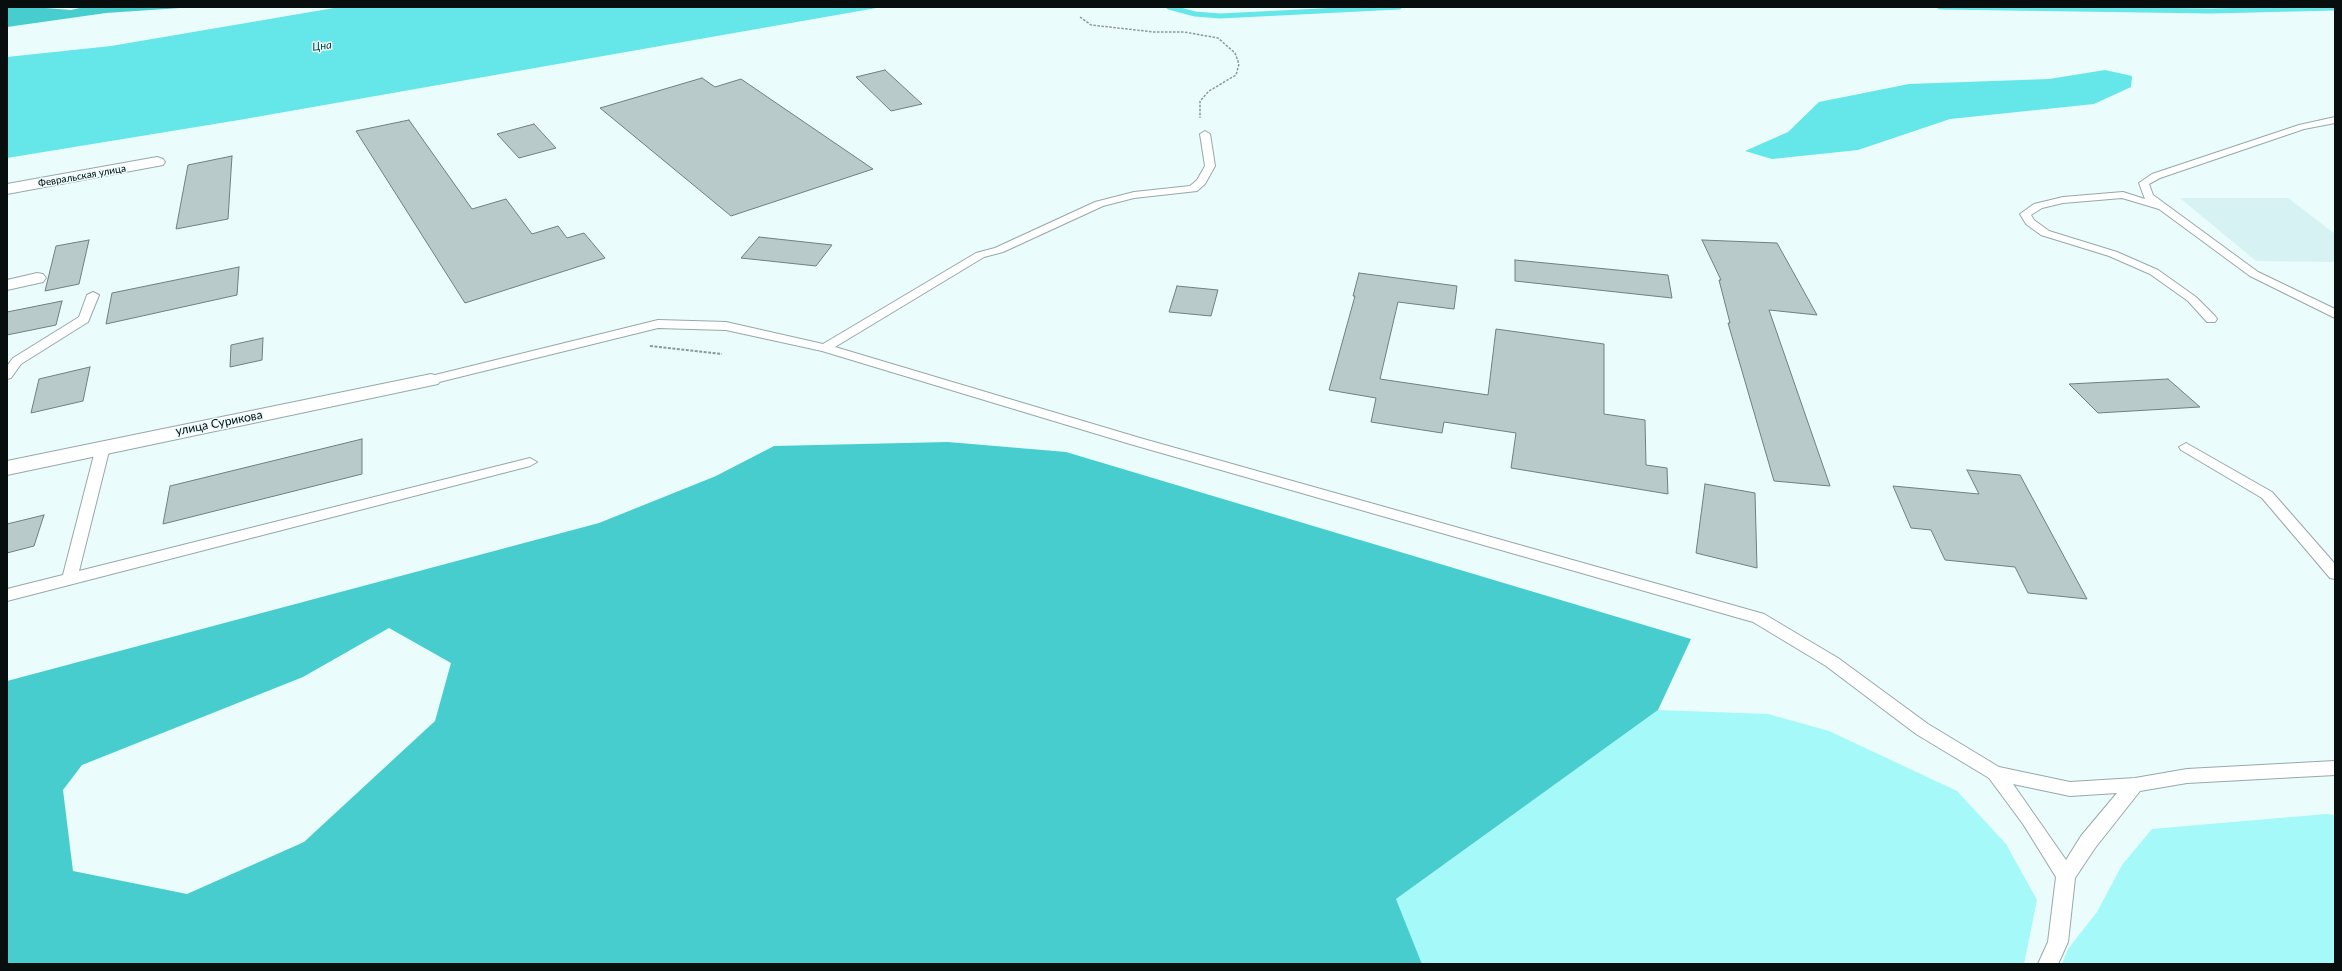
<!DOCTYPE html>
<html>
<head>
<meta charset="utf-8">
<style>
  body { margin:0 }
  #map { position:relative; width:2342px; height:971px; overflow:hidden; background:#eafcfc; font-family:Lato,sans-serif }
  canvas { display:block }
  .frame { position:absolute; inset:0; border:8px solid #080d0e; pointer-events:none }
</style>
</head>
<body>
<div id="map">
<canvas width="2342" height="971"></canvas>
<div class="frame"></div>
</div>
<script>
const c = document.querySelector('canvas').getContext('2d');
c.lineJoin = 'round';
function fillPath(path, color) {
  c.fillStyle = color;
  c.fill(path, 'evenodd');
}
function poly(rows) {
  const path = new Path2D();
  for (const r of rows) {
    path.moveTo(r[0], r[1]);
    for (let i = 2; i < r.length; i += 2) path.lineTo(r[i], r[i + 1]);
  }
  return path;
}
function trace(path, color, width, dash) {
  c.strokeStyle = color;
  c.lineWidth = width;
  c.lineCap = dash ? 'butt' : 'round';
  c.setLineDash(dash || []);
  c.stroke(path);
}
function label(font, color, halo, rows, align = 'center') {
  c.font = font + ' Lato,sans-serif';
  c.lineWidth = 3;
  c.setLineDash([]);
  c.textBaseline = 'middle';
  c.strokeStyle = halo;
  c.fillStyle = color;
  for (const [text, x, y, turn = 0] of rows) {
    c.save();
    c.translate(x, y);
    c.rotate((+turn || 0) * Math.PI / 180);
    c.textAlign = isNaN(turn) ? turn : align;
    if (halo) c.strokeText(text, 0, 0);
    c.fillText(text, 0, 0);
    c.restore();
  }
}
const built = poly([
  [2180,198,2288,198,2335,234,2335,262,2256,261]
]);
const green = poly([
  [1658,710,1768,714,1829,731,1957,791,2006,844,2037,900,2024,964,1422,964,1396,899],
  [2326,814,2335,815,2335,964,2062,964,2068,949,2097,912,2122,865,2152,829]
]);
const forest = poly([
  [33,7,71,10,84,7,195,7,106,13,7,27,7,8],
  [948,442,1066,452,1691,639,1658,710,1396,899,1422,964,7,964,7,681,599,523,716,476,774,446],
  [389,628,451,663,435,721,304,842,187,894,73,871,63,790,82,765,303,677]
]);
const water = poly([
  [340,7,882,7,239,120,7,158,7,57,111,46],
  [2105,70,2132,76,2131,87,2094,104,1950,119,1858,150,1772,159,1745,151,1788,132,1819,102,1909,84,2049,79]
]);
const stream = poly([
  [1169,7,1195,14,1220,16,1399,7],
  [1940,7,2211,11,2335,8]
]);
const building = poly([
  [885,70,922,104,891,111,856,77,885,70],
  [702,78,715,87,741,79,873,169,731,216,600,108,702,78],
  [409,120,472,209,506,199,532,234,558,226,567,238,584,233,605,258,465,303,356,131,409,120],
  [534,124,556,148,519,158,497,134,534,124],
  [232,156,228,219,176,229,188,165,232,156],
  [759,237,832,245,816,266,741,258,759,237],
  [89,240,79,284,45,291,56,246,89,240],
  [1702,240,1777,243,1817,315,1769,310,1830,486,1774,481,1728,323,1730,323,1719,280,1721,280,1702,240],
  [1515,260,1668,275,1672,298,1515,281,1515,260],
  [239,267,237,295,106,324,112,293,239,267],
  [1359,273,1457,286,1454,309,1398,302,1380,379,1488,395,1496,329,1604,344,1604,414,1645,420,1646,465,1667,468,1668,494,1511,468,1516,433,1444,422,1442,433,1371,422,1376,398,1329,390,1355,296,1353,296,1359,273],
  [1177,286,1218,290,1211,316,1169,312,1177,286],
  [62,301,56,325,7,335,7,312,62,301],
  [263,338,262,360,230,367,231,345,263,338],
  [90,367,83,401,31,413,39,379,90,367],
  [2168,379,2200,407,2098,413,2069,384,2168,379],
  [362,439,362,474,163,524,170,486,362,439],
  [1967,470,2020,475,2087,599,2028,593,2015,567,1945,560,1931,530,1911,528,1893,486,1979,494,1967,470],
  [1705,484,1755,493,1757,568,1696,553,1705,484],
  [44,515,34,546,7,553,7,524,44,515]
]);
const pathFar1 = poly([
  [1080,17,1091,25,1154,32,1184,32,1218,38,1235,53,1239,64,1236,75,1209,91,1200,101,1200,118]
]);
const path = poly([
  [650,346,722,354]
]);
const lane = poly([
  [2335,117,2335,123,2304,129,2160,178,2149,184,2153,195,2258,272,2335,309,2335,318,2250,276,2159,209,2122,198,2063,203,2042,208,2031,215,2034,220,2049,231,2117,252,2158,270,2196,297,2215,316,2217,319,2215,322,2207,322,2188,301,2150,274,2109,256,2041,235,2026,224,2020,214,2034,204,2063,197,2123,192,2145,199,2139,183,2152,174,2299,125,2335,117],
  [1205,131,1210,134,1215,166,1205,184,1197,191,1134,198,1103,206,1003,252,984,257,835,347,1140,438,1764,614,1838,658,1928,724,1999,767,2070,782,2135,778,2187,769,2335,761,2335,775,2187,783,2140,791,2095,848,2075,878,2068,942,2058,964,2038,964,2048,942,2056,877,2023,824,1989,778,1916,734,1826,666,1753,622,1130,444,822,351,726,330,658,328,431,384,425,380,427,377,658,320,726,322,823,344,976,253,995,248,1095,202,1134,192,1190,186,1197,180,1205,166,1200,134,1205,131],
  [2013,784,2070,796,2117,793,2081,836,2066,860,2013,784],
  [93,292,99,295,88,322,21,364,11,378,7,379,7,366,13,358,79,317,87,295,93,292],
  [103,443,110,447,79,571,530,458,537,462,530,466,7,601,7,589,63,575,96,447,103,443],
  [2186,443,2272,492,2335,564,2335,579,2330,578,2262,498,2181,450,2179,447,2186,443]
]);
const street = poly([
  [157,157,163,159,165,162,163,165,7,194,7,184,157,157],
  [37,273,43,274,46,278,43,282,7,290,7,280,37,273],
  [431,374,438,376,441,380,438,384,7,475,7,461,431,374]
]);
const farStreetnames = [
  ["Февральская улица",82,176,-10]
];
const farWaternames = [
  ["Цна",322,46,-7]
];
const streetNames = [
  ["улица Сурикова",219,423,-11]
];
fillPath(built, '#d6f2f2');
fillPath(green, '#a6f9f9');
fillPath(forest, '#48cdcf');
fillPath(water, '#65e6e8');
trace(stream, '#65e6e8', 5);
fillPath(building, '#b8cac9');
trace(building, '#708080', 1);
trace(lane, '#98a8a8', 2);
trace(street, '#98a8a8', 2);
trace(pathFar1, '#8c9899', 1.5, [2.5, 1.5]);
trace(path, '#8c9899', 2, [3, 1.5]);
fillPath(lane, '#fff');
fillPath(street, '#fff');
label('10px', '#080d0e', '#eafcfc', farStreetnames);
label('italic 11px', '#034243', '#eafcfc', farWaternames);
label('12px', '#080d0e', '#eafcfc', streetNames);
</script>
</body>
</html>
